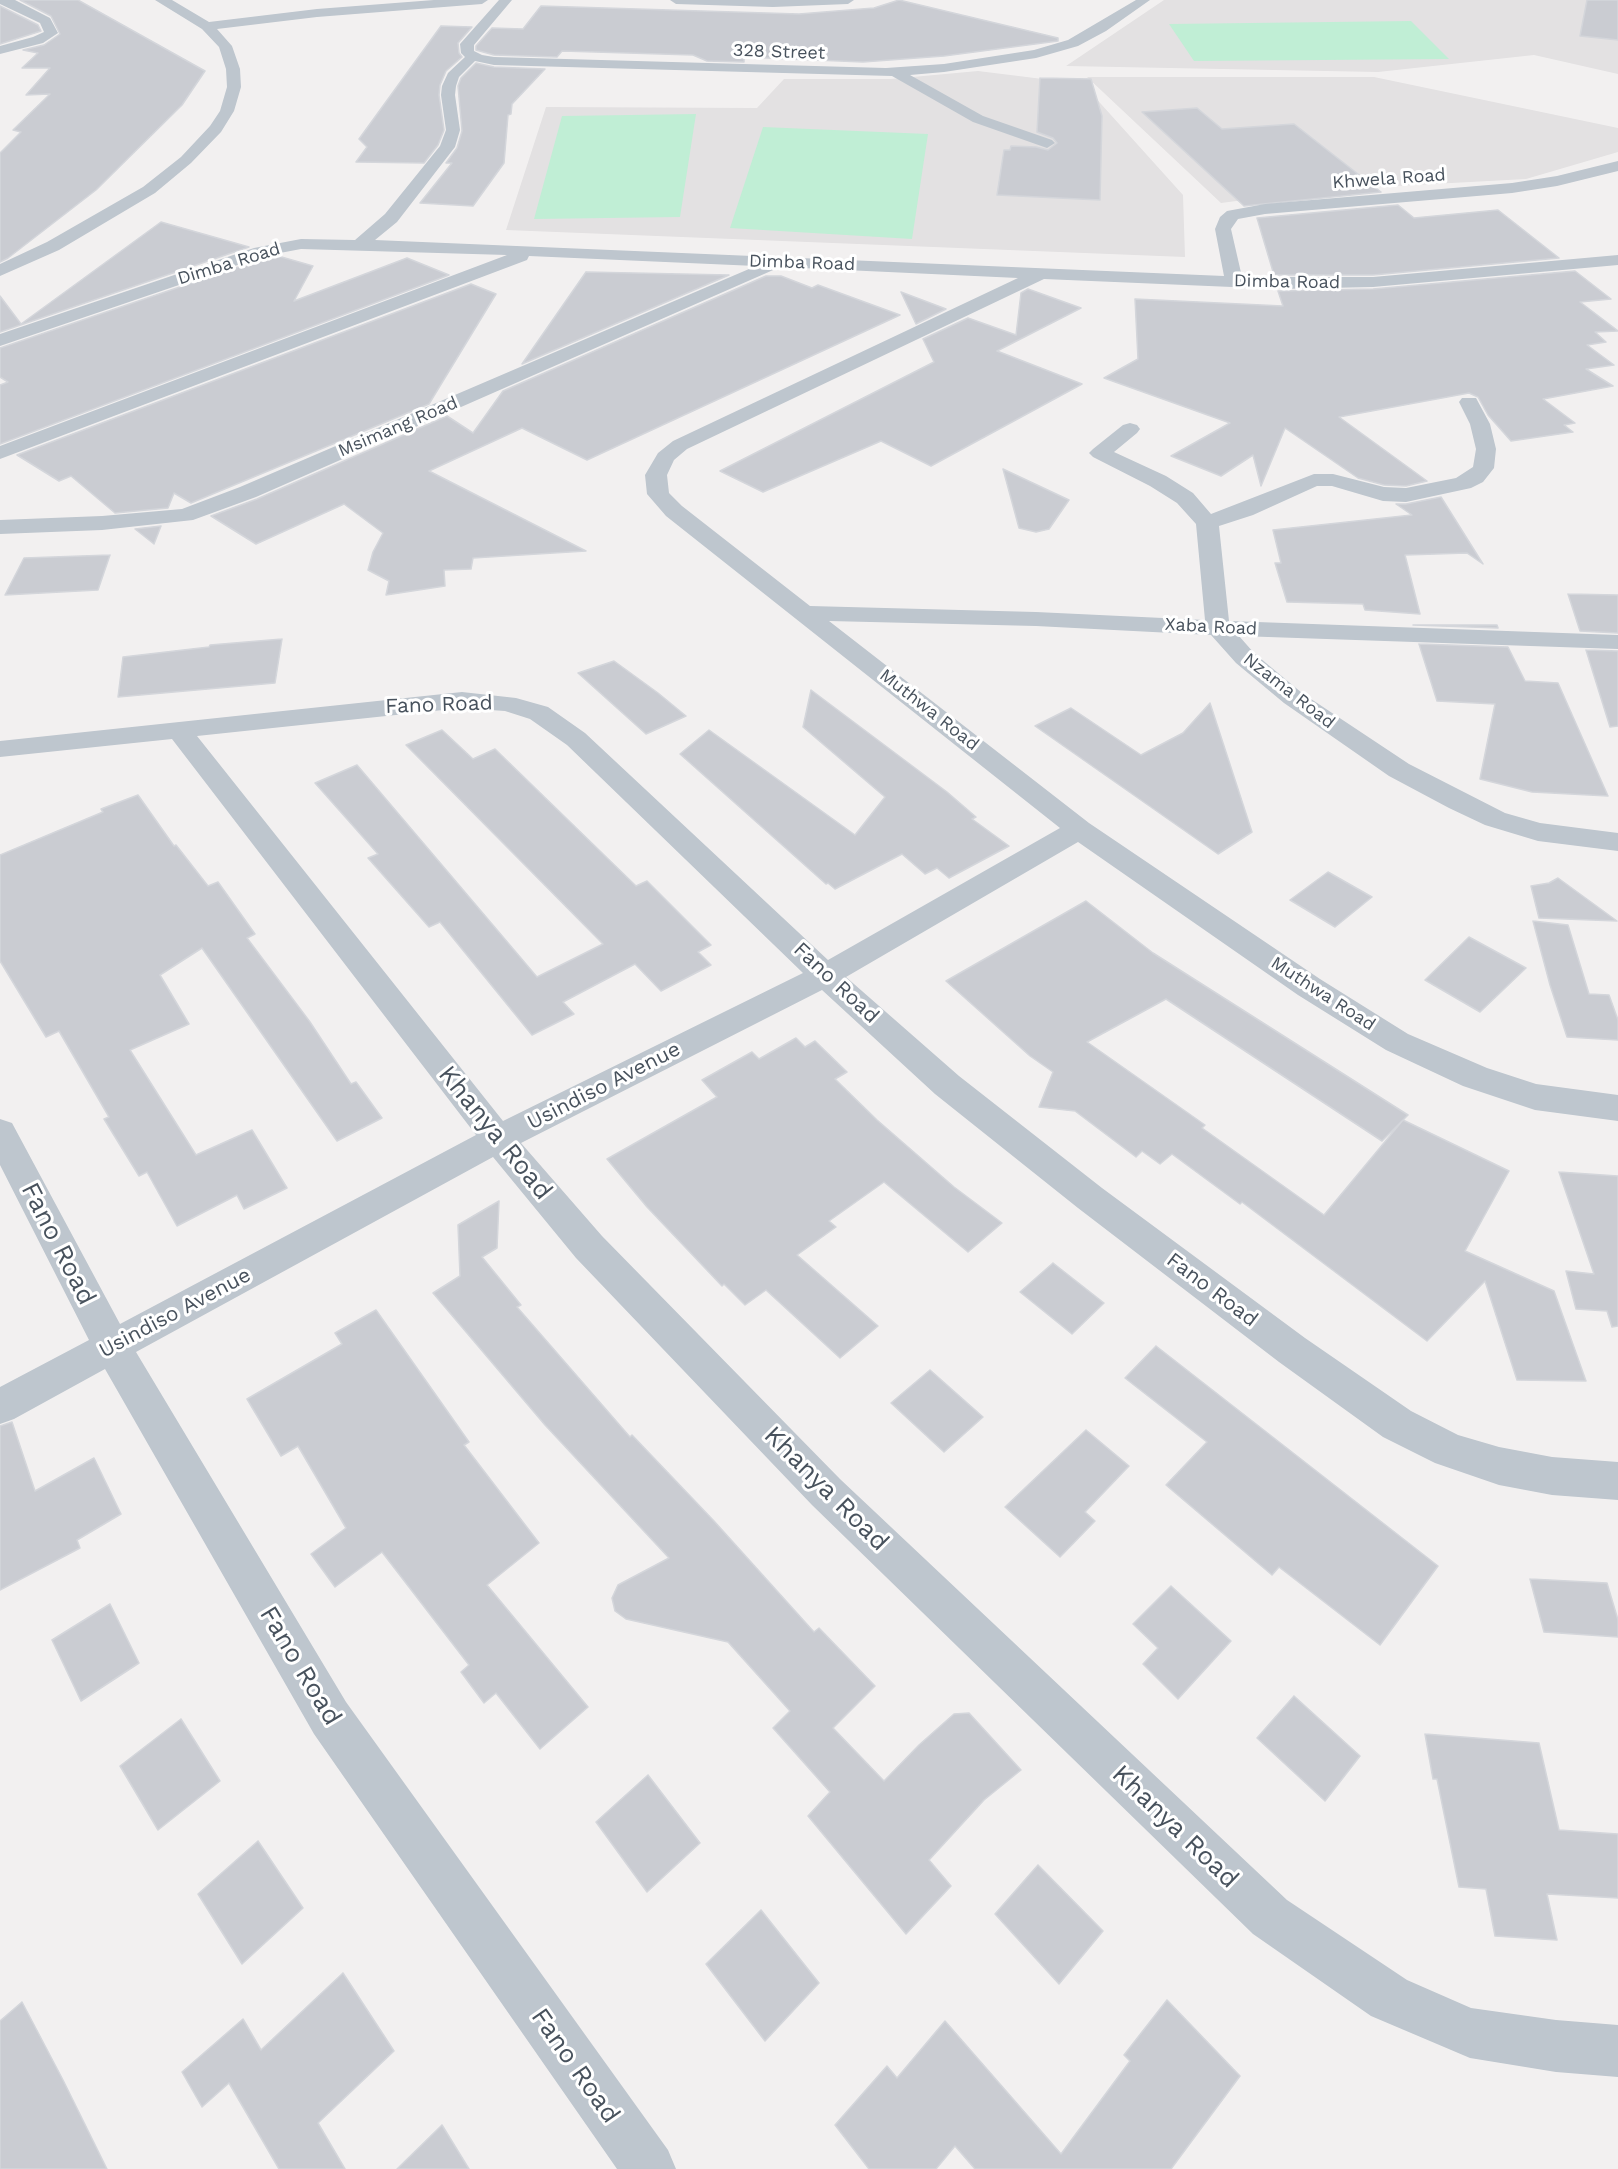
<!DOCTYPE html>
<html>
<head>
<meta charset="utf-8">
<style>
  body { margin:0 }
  canvas { display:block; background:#f2f0f0 }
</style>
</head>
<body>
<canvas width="1618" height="2169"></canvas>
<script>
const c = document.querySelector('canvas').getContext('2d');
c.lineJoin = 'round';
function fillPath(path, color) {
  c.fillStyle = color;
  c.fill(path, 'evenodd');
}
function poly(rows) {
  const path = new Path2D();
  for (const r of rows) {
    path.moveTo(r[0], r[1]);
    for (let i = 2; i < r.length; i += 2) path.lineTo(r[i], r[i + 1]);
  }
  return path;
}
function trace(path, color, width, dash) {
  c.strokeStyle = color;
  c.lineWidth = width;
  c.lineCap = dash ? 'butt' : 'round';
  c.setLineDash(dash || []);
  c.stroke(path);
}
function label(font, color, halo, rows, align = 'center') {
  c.font = font + ' "Work Sans",sans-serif';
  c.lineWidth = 6;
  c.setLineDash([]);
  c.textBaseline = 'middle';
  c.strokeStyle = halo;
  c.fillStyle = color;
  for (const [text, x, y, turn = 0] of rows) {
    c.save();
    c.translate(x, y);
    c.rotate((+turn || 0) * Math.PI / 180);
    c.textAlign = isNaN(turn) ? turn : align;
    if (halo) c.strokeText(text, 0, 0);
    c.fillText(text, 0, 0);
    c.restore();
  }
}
const education = poly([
  [1164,0,1618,0,1618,74,1534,55,1378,72,1066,66],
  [978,71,1083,84,1183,195,1185,257,506,230,546,107,757,108,784,79,891,79],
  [1087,77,1374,77,1618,128,1618,152,1526,179,1321,190,1221,203]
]);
const green = poly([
  [1411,21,1449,59,1194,61,1169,24],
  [696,114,680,217,534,219,562,116],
  [763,127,928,134,912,239,730,228]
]);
const building = poly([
  [20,0,78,0,205,71,182,105,96,190,8,258,0,262,0,153,21,132,13,130,50,94,26,95,50,68,22,68,38,53,23,50,44,45,60,34,51,16,20,0],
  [899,0,1058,38,1058,41,944,56,863,62,744,57,744,62,707,61,693,55,562,51,557,57,494,55,476,50,476,46,492,28,523,29,541,6,799,14,874,8,899,0],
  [1587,0,1618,0,1618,40,1580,36,1587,0],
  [0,6,38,25,41,31,0,44,0,6],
  [441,26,472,27,458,43,459,53,462,57,446,71,440,85,439,95,444,130,438,145,424,163,356,162,367,147,359,139,441,26],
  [476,63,494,67,545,69,512,104,511,114,508,115,504,163,473,206,420,203,452,163,446,163,457,148,462,131,458,86,461,78,476,63],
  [1040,78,1091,79,1102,116,1100,200,997,195,1004,150,1010,150,1011,146,1036,147,1048,150,1057,143,1053,138,1037,132,1040,78],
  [1197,108,1222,129,1294,124,1381,192,1244,206,1142,112,1197,108],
  [1398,205,1414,218,1498,210,1559,258,1373,275,1274,275,1257,218,1398,205],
  [161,222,249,247,0,332,0,296,21,324,161,222],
  [278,256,313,266,294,301,407,258,449,275,0,444,0,385,8,382,0,377,0,348,265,258,278,256],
  [1575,271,1611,299,1580,302,1618,331,1595,332,1606,342,1587,345,1614,365,1586,369,1613,386,1543,399,1575,423,1564,425,1573,432,1511,441,1488,415,1478,397,1469,393,1339,417,1427,481,1406,486,1384,485,1358,478,1285,428,1261,486,1253,455,1221,476,1171,456,1230,423,1104,378,1138,359,1135,299,1283,306,1278,291,1373,289,1575,271],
  [586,272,729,275,522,364,586,272],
  [766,276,781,276,812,288,818,285,900,315,587,460,522,428,429,471,586,551,473,558,471,569,444,570,445,586,386,595,389,581,368,570,373,552,383,533,344,504,256,544,211,516,257,499,447,416,473,433,503,391,766,276],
  [471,284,496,294,429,404,191,503,174,493,168,508,115,513,71,476,59,481,17,455,471,284],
  [1028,289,1081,308,997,351,1082,384,931,466,881,441,763,492,720,471,934,362,923,339,968,318,1016,335,1021,293,1028,289],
  [901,292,946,309,916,324,901,292],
  [1003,469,1069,500,1049,529,1036,532,1019,528,1003,469],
  [1441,497,1483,564,1467,553,1405,555,1420,614,1365,610,1363,604,1287,602,1275,563,1281,563,1273,530,1412,515,1396,504,1406,504,1441,497],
  [161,526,154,544,135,529,161,526],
  [110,555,98,590,5,595,24,558,110,555],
  [1568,594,1618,595,1618,633,1580,631,1568,594],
  [1413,625,1497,625,1498,628,1413,625],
  [282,639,275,683,118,697,123,657,209,647,210,645,282,639],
  [1419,644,1508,647,1525,681,1558,683,1608,796,1532,792,1480,779,1495,704,1437,701,1419,644],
  [1586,650,1618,651,1618,726,1610,727,1586,650],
  [614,661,658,693,686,716,646,734,578,673,614,661],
  [811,690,947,792,976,817,972,819,1009,846,949,878,937,868,925,874,902,854,835,889,828,883,826,884,680,754,709,730,855,835,885,797,803,727,811,690],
  [1210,703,1252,832,1218,854,1035,726,1071,708,1141,755,1183,733,1210,703],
  [442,730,473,759,495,749,636,886,647,881,711,945,698,952,711,965,661,991,635,964,563,1002,574,1014,532,1035,440,922,429,927,368,858,378,854,315,783,357,765,537,977,603,944,406,745,442,730],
  [138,795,174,846,176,845,208,886,218,882,255,934,247,938,310,1022,351,1084,356,1082,382,1118,337,1141,202,948,160,975,189,1024,130,1050,196,1155,252,1130,287,1188,244,1209,237,1195,177,1226,147,1172,139,1176,104,1119,109,1117,59,1031,46,1037,0,961,0,855,103,812,101,809,138,795],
  [1328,872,1372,897,1335,927,1290,900,1328,872],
  [1558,878,1617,921,1539,918,1531,886,1549,883,1558,878],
  [1086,901,1153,953,1408,1115,1382,1141,1166,999,1087,1042,1205,1125,1202,1128,1324,1215,1403,1120,1509,1171,1465,1251,1554,1291,1586,1381,1517,1380,1485,1281,1427,1341,1242,1202,1240,1204,1172,1154,1160,1164,1142,1151,1136,1157,1075,1111,1039,1107,1053,1072,1030,1056,946,981,1086,901],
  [1533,921,1568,925,1589,994,1609,995,1618,1020,1618,1040,1567,1037,1550,985,1533,921],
  [1469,937,1526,968,1480,1012,1425,980,1469,937],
  [796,1038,805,1047,815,1041,847,1072,835,1079,877,1120,954,1187,1002,1223,968,1252,884,1182,829,1221,836,1227,797,1255,878,1326,840,1358,766,1290,745,1305,724,1284,722,1286,647,1207,607,1159,717,1097,702,1080,752,1052,759,1059,796,1038],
  [1559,1172,1618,1176,1618,1326,1612,1327,1607,1311,1576,1309,1566,1271,1594,1274,1559,1172],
  [499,1201,497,1248,482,1257,521,1305,517,1307,630,1437,632,1435,714,1521,814,1632,819,1628,875,1686,833,1728,884,1781,919,1745,954,1714,969,1713,1021,1770,984,1800,929,1860,951,1886,906,1934,808,1816,830,1792,773,1728,790,1711,728,1642,626,1619,615,1611,612,1598,618,1585,669,1558,545,1425,433,1293,460,1276,458,1225,499,1201],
  [1053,1263,1104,1303,1072,1334,1020,1292,1053,1263],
  [376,1310,469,1442,464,1445,539,1543,487,1585,588,1707,540,1749,496,1693,484,1703,461,1672,469,1665,382,1552,335,1587,311,1554,346,1528,298,1446,281,1456,247,1399,342,1344,335,1333,376,1310],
  [1156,1346,1438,1566,1380,1645,1279,1567,1272,1575,1166,1485,1207,1442,1125,1378,1156,1346],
  [930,1370,983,1417,944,1452,891,1403,930,1370],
  [12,1422,35,1491,94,1458,121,1514,77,1540,80,1548,0,1590,0,1426,12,1422],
  [1086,1430,1129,1466,1085,1512,1095,1521,1060,1557,1005,1507,1086,1430],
  [1530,1579,1607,1583,1618,1620,1618,1637,1544,1632,1530,1579],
  [1171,1586,1231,1641,1178,1699,1143,1664,1158,1648,1133,1624,1171,1586],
  [110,1604,139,1663,81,1701,52,1640,110,1604],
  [1294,1696,1360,1756,1325,1801,1257,1738,1294,1696],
  [181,1719,220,1781,158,1830,120,1766,181,1719],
  [1425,1734,1539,1743,1559,1830,1618,1834,1618,1898,1547,1894,1557,1940,1495,1936,1486,1889,1459,1887,1437,1779,1433,1779,1425,1734],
  [648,1775,700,1843,647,1892,596,1822,648,1775],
  [258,1841,303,1908,242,1964,198,1894,258,1841],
  [1038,1865,1103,1931,1059,1984,995,1914,1038,1865],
  [761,1910,819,1983,765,2041,706,1964,761,1910],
  [343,1973,394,2051,318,2123,345,2169,279,2169,229,2083,202,2107,182,2072,243,2019,261,2050,343,1973],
  [1167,2000,1240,2076,1171,2169,975,2169,955,2146,936,2169,869,2169,835,2125,887,2066,897,2078,945,2021,1061,2154,1130,2061,1124,2055,1167,2000],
  [22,2002,63,2080,107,2169,0,2169,0,2021,22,2002],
  [442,2125,469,2169,397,2169,442,2125]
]);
const minor = poly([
  [0,0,15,0,50,18,58,33,43,43,0,54,0,46,33,37,44,32,40,23,0,4,0,0],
  [155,0,172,0,209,22,317,9,434,0,488,0,482,4,317,17,217,29,232,46,240,69,241,87,234,111,221,132,191,163,155,193,59,250,0,276,0,264,47,242,143,187,181,157,210,126,220,111,227,87,226,69,219,47,202,29,155,0],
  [499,0,512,0,474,45,474,51,482,55,494,57,886,68,944,64,1034,50,1068,40,1136,0,1150,0,1106,31,1078,46,1036,58,944,72,910,75,983,116,1052,140,1055,143,1047,148,973,122,892,76,494,65,475,61,459,77,456,86,455,95,460,130,455,147,397,222,375,240,1224,276,1215,229,1220,217,1227,211,1265,204,1512,183,1557,176,1618,161,1618,171,1557,186,1512,193,1265,214,1238,219,1231,229,1242,277,1373,277,1618,255,1618,265,1373,287,1279,289,1044,279,687,449,674,460,667,475,669,493,682,506,810,606,1036,612,1205,620,1196,524,1177,503,1150,486,1093,457,1089,453,1093,449,1123,425,1130,423,1137,425,1140,429,1137,433,1114,452,1166,476,1193,493,1211,514,1314,474,1333,474,1384,487,1406,488,1456,478,1473,467,1476,449,1470,424,1459,402,1462,398,1476,398,1490,424,1496,449,1494,468,1483,482,1471,488,1406,502,1383,501,1332,486,1317,486,1253,515,1219,526,1229,621,1618,635,1618,649,1239,636,1254,653,1302,693,1409,764,1505,813,1540,823,1618,833,1618,851,1538,841,1485,825,1449,808,1389,776,1284,703,1236,663,1211,635,1036,626,829,621,1089,823,1320,979,1408,1034,1487,1068,1536,1084,1618,1095,1618,1121,1535,1110,1463,1086,1386,1050,1298,995,1078,842,846,977,959,1076,1102,1188,1305,1338,1411,1411,1458,1435,1499,1447,1552,1457,1618,1462,1618,1500,1552,1495,1499,1485,1435,1463,1383,1437,1279,1362,1078,1208,935,1094,822,990,521,1143,602,1236,840,1479,1287,1900,1407,1980,1471,2008,1556,2020,1618,2025,1618,2077,1556,2072,1470,2058,1371,2016,1253,1934,812,1505,576,1258,493,1157,136,1352,346,1702,668,2150,676,2169,617,2169,314,1734,105,1369,14,1419,0,1424,0,1387,89,1340,0,1165,0,1119,12,1123,120,1324,476,1135,172,739,0,757,0,741,462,692,516,698,548,707,585,733,828,960,1060,828,666,516,647,494,645,475,658,453,673,441,1018,278,780,267,256,497,193,520,102,530,0,534,0,520,102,516,182,509,240,487,756,266,529,256,527,260,0,459,0,446,507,255,301,249,264,256,0,346,0,334,254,248,301,239,355,240,385,214,440,146,446,130,441,95,442,86,448,73,465,57,461,53,460,44,499,0],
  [462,708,505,711,530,719,567,745,803,973,503,1121,197,736,462,708],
  [670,0,854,0,848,4,773,7,676,4,670,0]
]);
const farStreetnames = [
  ["328 Street",779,52,2],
  ["Khwela Road",1389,179,-4],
  ["Dimba Road",802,263,2],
  ["Dimba Road",229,264,-17],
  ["Dimba Road",1287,282,1],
  ["Msimang Road",398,427,-23],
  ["Xaba Road",1211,627,3],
  ["Nzama Road",1289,691,38],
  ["Muthwa Road",929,710,38],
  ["Muthwa Road",1323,994,33]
];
const streetNames = [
  ["Fano Road",439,705,-2],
  ["Fano Road",836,983,43],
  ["Usindiso Avenue",604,1086,-27],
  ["Fano Road",1212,1290,37],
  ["Usindiso Avenue",175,1313,-28]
];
const nearStreetnames = [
  ["Khanya Road",495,1133,51],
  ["Fano Road",58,1244,63],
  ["Khanya Road",826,1489,45],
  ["Fano Road",300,1666,59],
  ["Khanya Road",1175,1827,44],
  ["Fano Road",575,2066,55]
];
fillPath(education, '#e3e1e2');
fillPath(green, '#c0eed5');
fillPath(building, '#caccd2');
trace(building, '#d4d6db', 1.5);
fillPath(minor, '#bec6ce');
label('18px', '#48525d', '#fff', farStreetnames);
label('21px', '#48525d', '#fff', streetNames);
label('26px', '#48525d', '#fff', nearStreetnames);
</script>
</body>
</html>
